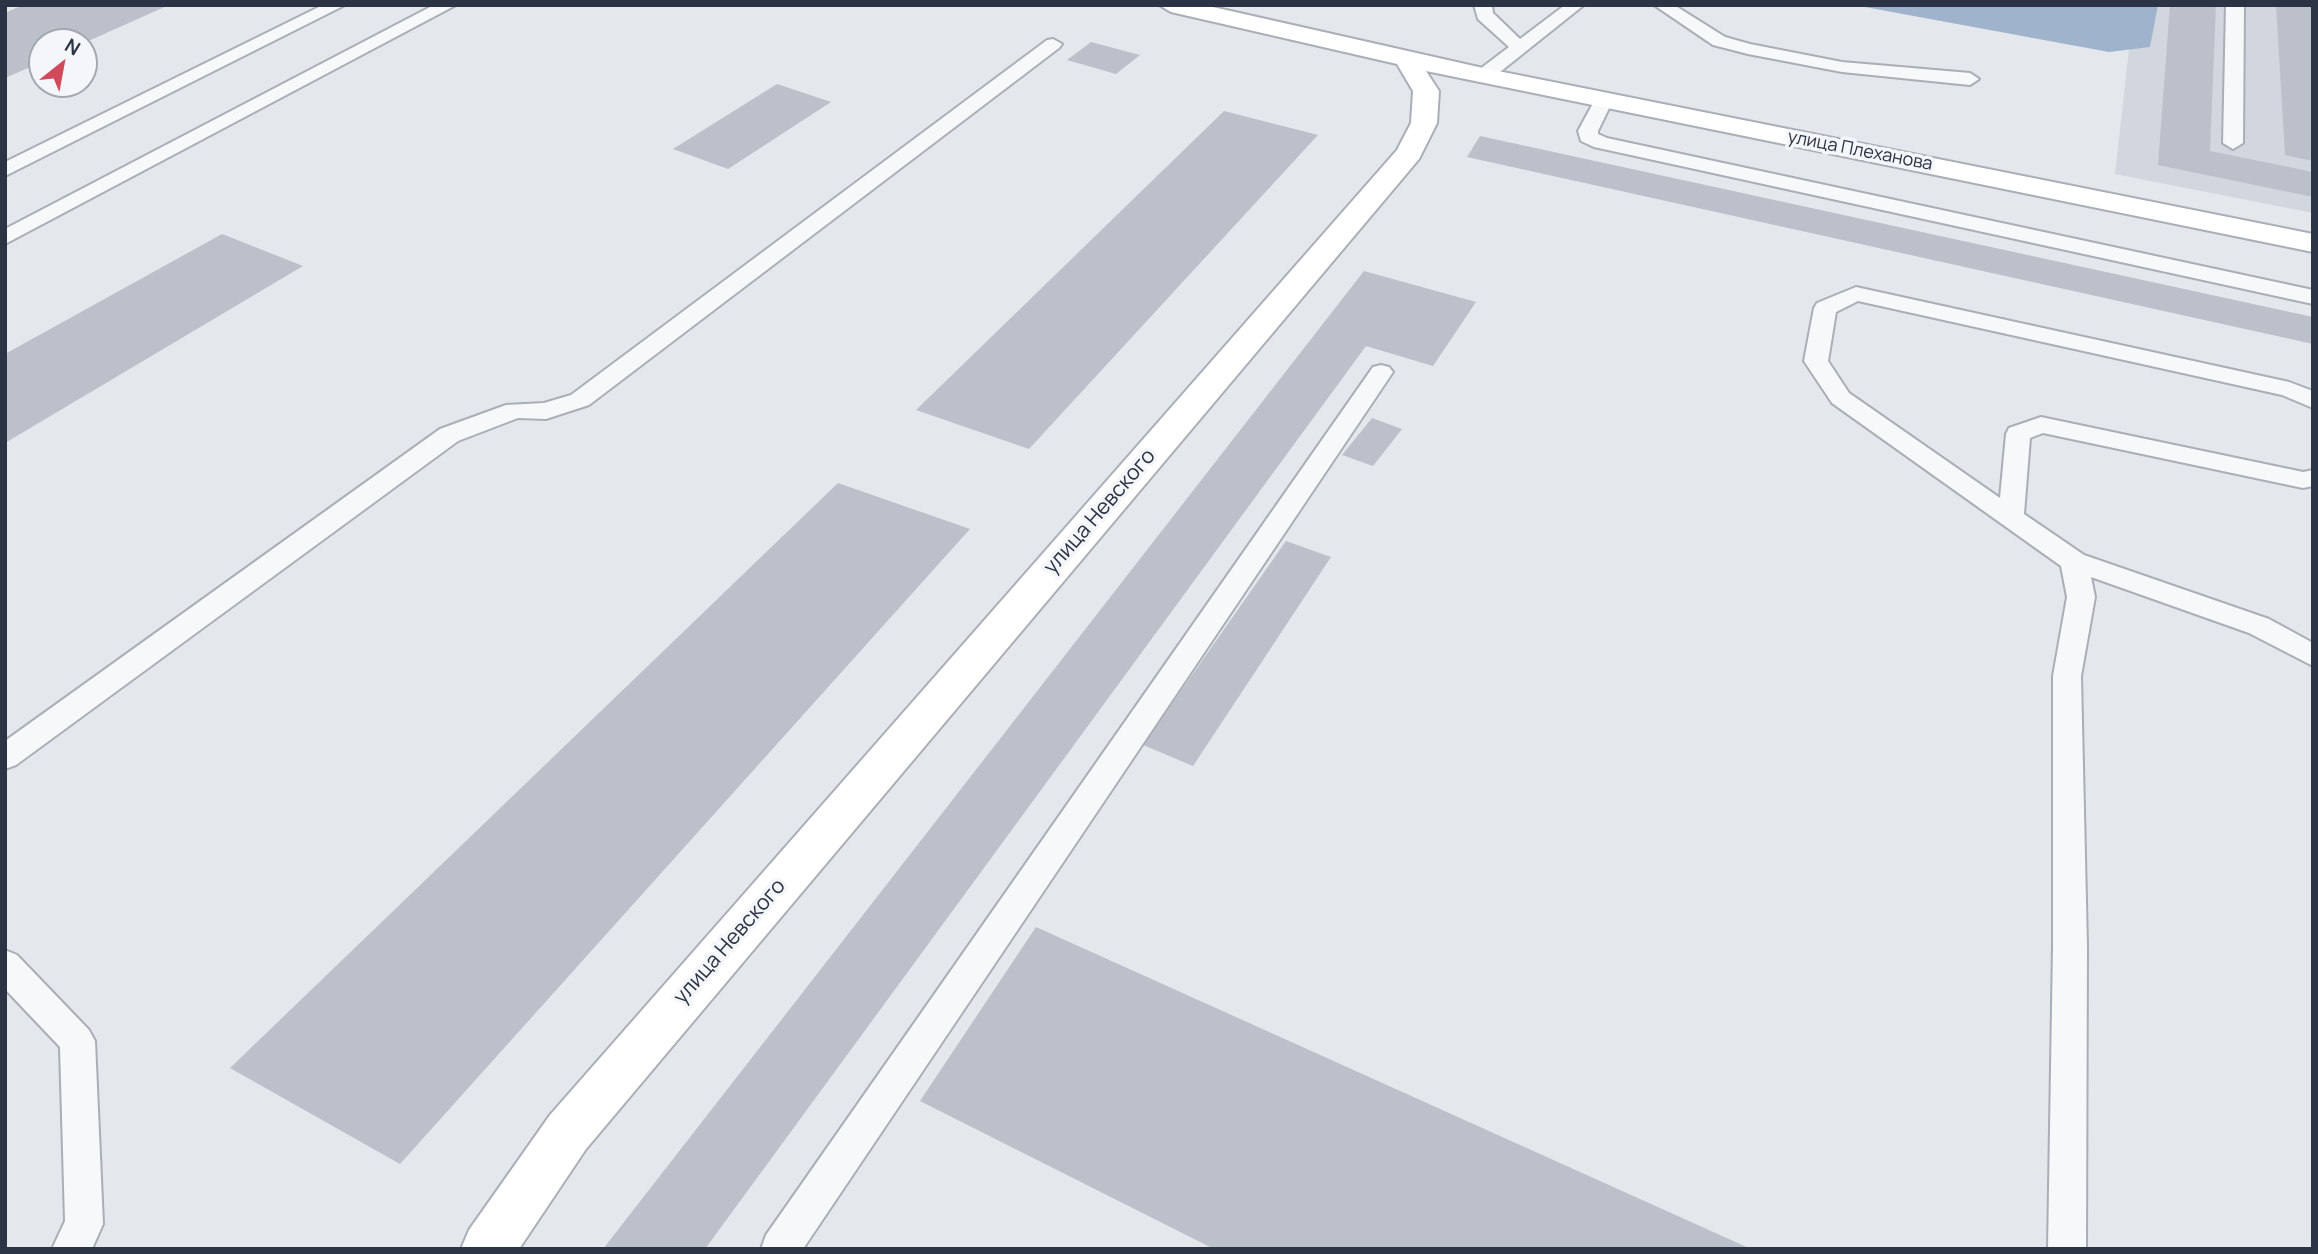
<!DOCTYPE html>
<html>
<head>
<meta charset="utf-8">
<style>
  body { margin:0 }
  #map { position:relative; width:2318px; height:1254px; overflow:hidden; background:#e4e7ec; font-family:Manrope,sans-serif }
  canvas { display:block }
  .frame { position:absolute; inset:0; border:7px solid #2b3445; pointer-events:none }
  .north { position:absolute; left:28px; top:28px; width:70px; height:70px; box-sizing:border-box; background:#f4f6f9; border:2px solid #a4a8b1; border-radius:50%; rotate:31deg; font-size:19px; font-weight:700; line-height:28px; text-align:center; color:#2b3445 }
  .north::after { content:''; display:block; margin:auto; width:24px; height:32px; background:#d1495b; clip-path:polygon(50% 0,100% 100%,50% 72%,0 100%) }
</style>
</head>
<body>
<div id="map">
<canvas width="2318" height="1254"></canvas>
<div class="frame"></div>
<div class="north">N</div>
</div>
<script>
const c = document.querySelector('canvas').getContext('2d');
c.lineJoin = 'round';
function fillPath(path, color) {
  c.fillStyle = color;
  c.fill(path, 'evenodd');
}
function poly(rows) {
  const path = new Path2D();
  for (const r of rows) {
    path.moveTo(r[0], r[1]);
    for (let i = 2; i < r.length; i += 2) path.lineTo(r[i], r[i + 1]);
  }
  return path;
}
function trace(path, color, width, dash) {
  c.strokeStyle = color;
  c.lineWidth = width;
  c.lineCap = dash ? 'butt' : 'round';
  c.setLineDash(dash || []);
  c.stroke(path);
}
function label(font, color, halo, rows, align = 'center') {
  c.font = font + ' Manrope,sans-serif';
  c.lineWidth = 7;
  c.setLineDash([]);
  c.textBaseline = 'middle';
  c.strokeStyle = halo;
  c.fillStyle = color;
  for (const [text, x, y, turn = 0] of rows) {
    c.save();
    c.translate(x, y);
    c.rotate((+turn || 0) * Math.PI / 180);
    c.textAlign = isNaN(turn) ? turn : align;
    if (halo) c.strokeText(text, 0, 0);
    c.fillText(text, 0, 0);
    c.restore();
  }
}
const built = poly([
  [2134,5,2313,5,2313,213,2115,174]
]);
const water = poly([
  [1854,5,2158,5,2150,47,2109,52]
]);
const building = poly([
  [23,5,169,5,84,43,42,42,42,62,5,78,5,13],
  [2170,5,2216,5,2210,151,2313,172,2313,197,2158,165],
  [2276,5,2313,5,2313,161,2285,155],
  [1091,42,1140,55,1116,74,1067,60],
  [777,84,831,102,728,169,673,149],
  [1224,111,1318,135,1029,449,916,410],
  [1480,136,2313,317,2313,344,1467,157],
  [222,234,303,266,5,443,5,354],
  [1364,271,1476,302,1433,366,1366,346,705,1249,603,1249],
  [1372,418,1402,429,1373,466,1342,455],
  [838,483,970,529,400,1164,230,1068],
  [1286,541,1331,557,1193,766,1143,745],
  [1036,927,1751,1249,1214,1249,920,1101]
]);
const lane = poly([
  [323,5,345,5,5,176,5,162,323,5],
  [434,5,456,5,5,244,5,229,434,5],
  [1474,5,1492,5,1493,13,1520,39,1565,5,1584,5,1490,80,1483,82,1476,80,1474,76,1476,72,1509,47,1478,19,1474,5],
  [1654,5,1674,5,1725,37,1750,44,1842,62,1970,73,1979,79,1970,85,1842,72,1748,54,1713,45,1654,5],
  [2226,5,2244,5,2243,143,2233,149,2223,143,2226,5],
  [1053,39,1062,44,1059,48,589,405,546,419,518,418,458,441,16,765,5,769,5,741,440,429,506,405,544,403,571,395,1047,40,1053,39],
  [1604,94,1613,100,1598,131,1598,134,1607,138,2313,290,2313,304,1594,147,1581,141,1578,131,1597,96,1604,94],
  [1856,287,2289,382,2313,391,2313,408,2282,395,1858,301,1836,312,1828,361,1849,393,2000,498,2006,434,2009,428,2041,417,2303,472,2313,470,2313,486,2303,488,2043,433,2030,438,2024,514,2084,555,2269,619,2313,643,2313,666,2249,633,2091,577,2095,597,2081,676,2087,946,2086,1249,2048,1249,2053,946,2053,676,2067,597,2061,566,1832,403,1804,361,1814,308,1817,303,1856,287],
  [1381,365,1389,367,1393,372,803,1249,761,1249,766,1235,1373,367,1381,365],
  [5,950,17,955,89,1030,95,1041,103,1224,92,1249,52,1249,65,1221,60,1047,5,989,5,950]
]);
const secondary = poly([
  [1159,5,1204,5,1483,68,2313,234,2313,252,1426,71,1439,91,1437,123,1419,159,586,1149,519,1249,461,1249,469,1230,550,1115,1397,150,1411,123,1413,91,1397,64,1171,12,1159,5]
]);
const farStreetnames = [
  ["улица Плеханова",1860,151,11]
];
const streetNames = [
  ["улица Невского",1100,512,-49],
  ["улица Невского",730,942,-49]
];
fillPath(built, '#d2d6de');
fillPath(water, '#9fb4cc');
fillPath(building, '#bbc0ca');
trace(lane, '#a9aeb7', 4);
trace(secondary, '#a9aeb7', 4);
fillPath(lane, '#f7f8fa');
fillPath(secondary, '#fff');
label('18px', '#2b3445', '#f4f6f9', farStreetnames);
label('21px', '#2b3445', '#f4f6f9', streetNames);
</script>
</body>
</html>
